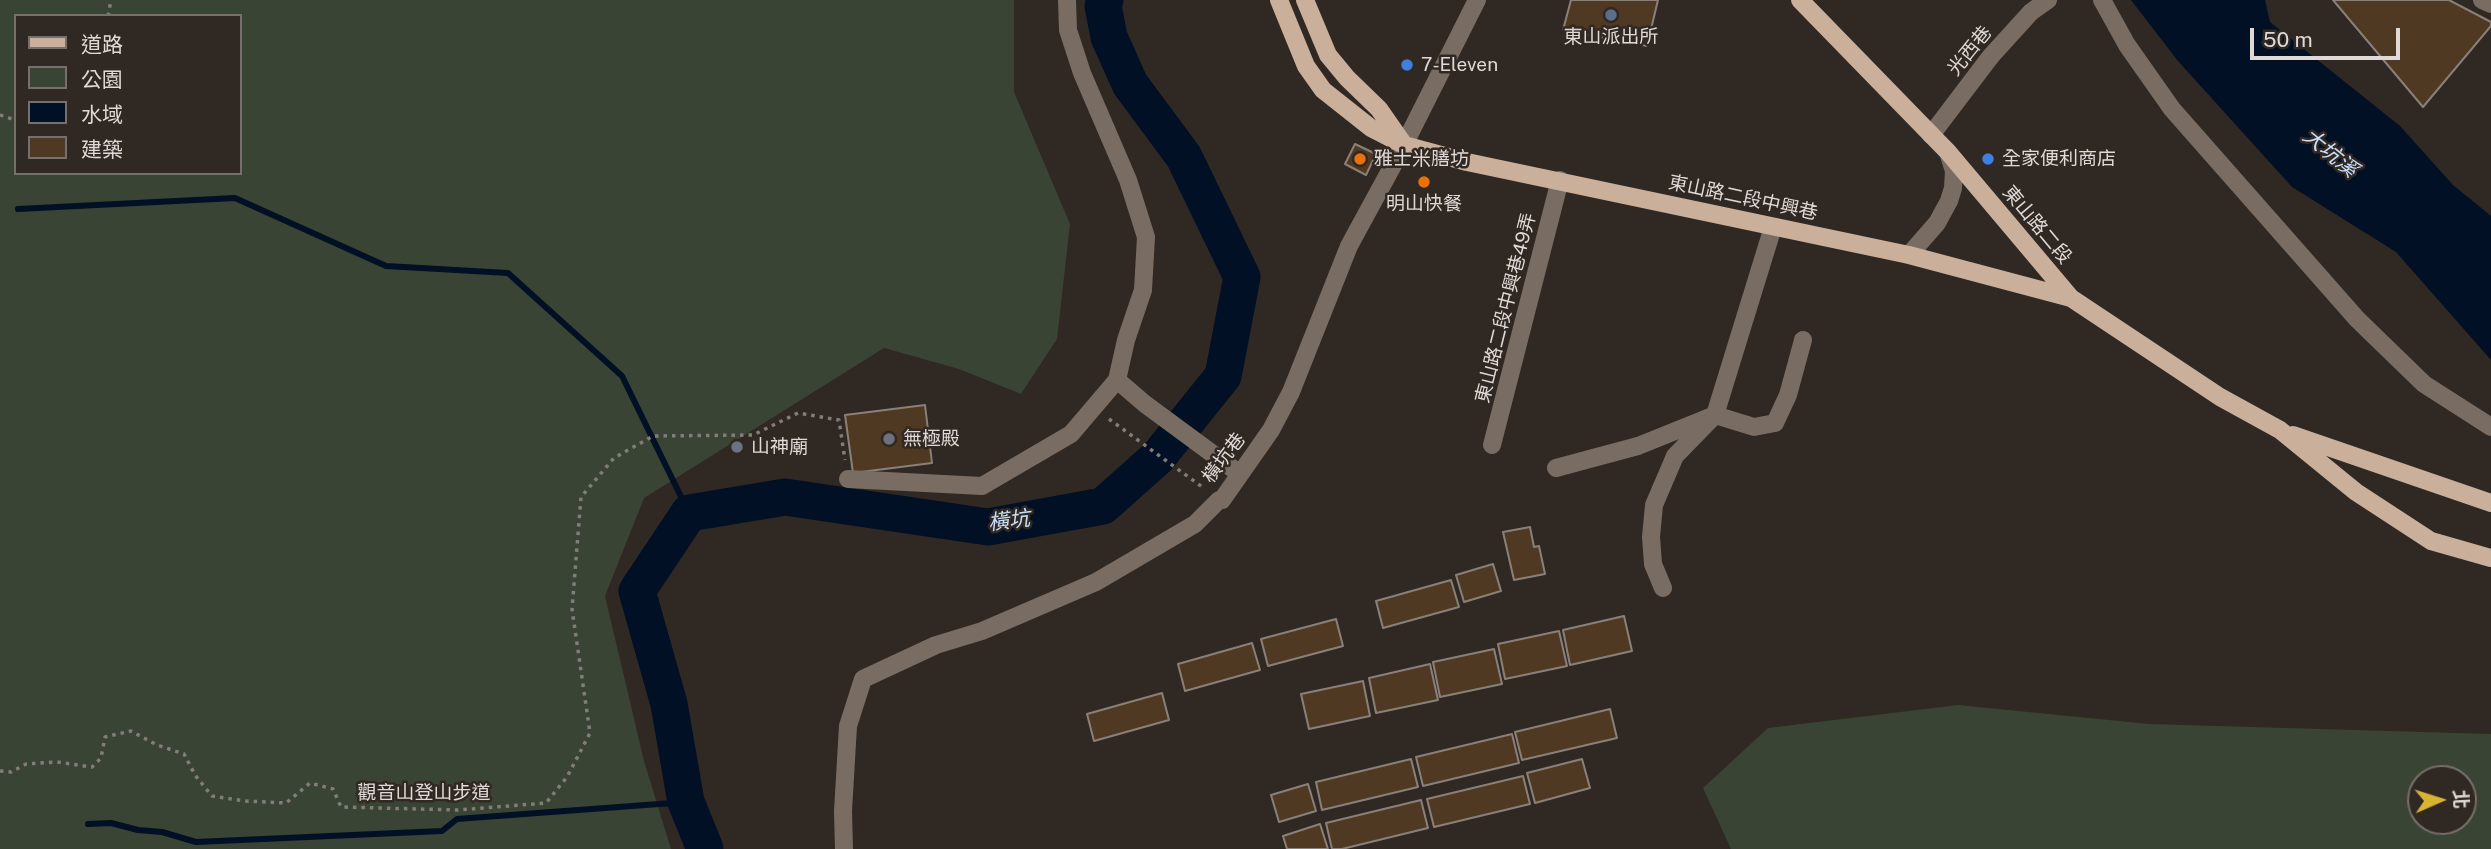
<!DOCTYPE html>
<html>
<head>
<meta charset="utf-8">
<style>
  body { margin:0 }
  #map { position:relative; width:2491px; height:849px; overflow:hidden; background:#302823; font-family:"Public Sans","Noto Sans TC",sans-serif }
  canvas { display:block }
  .legend { position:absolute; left:14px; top:14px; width:228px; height:161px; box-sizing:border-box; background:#302823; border:2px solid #766f6b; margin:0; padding:9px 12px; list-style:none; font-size:21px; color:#dfdad7 }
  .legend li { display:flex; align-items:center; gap:14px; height:35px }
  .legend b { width:35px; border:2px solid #766f6b }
  .north { position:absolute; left:2407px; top:765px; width:70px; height:70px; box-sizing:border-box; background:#302823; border:2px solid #766f6b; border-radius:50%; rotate:87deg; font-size:19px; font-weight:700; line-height:28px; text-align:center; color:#dfdad7 }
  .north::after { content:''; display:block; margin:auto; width:24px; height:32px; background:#d8b434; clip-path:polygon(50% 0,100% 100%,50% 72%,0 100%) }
  .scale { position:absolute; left:2250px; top:28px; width:150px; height:32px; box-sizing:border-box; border:4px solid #dfdad7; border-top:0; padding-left:9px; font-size:21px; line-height:24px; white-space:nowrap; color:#dfdad7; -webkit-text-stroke:5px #302823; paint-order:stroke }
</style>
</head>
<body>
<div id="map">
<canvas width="2491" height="849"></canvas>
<ul class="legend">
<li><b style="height:9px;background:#cab09b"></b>道路</li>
<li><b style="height:19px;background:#3a4434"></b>公園</li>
<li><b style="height:19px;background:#011024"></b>水域</li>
<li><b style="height:19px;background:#503922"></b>建築</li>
</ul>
<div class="north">北</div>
<div class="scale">50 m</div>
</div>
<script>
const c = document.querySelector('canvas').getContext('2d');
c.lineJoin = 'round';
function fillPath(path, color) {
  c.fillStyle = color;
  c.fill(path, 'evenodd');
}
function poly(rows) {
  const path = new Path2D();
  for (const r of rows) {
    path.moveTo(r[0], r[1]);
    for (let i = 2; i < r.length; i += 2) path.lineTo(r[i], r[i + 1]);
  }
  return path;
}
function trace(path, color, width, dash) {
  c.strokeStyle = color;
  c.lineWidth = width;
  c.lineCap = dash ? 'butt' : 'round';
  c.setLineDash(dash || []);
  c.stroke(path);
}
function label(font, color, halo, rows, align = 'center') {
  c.font = font + ' "Public Sans","Noto Sans TC",sans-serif';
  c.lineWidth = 5;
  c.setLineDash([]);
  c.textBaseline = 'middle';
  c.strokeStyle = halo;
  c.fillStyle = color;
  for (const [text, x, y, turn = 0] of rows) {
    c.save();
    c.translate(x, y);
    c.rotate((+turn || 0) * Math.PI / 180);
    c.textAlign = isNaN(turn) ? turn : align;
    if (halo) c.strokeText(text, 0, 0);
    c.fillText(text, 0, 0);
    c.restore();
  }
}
const green = poly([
  [0,0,1014,0,1014,92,1070,224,1057,339,1021,394,959,369,884,348,644,498,605,596,644,761,671,849,0,849],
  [16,16,240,16,240,173,16,173],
  [1958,705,2149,724,2491,734,2491,849,1731,849,1703,788,1768,728],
  [2421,779,2463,779,2463,821,2421,821]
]);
const water = poly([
  [2131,0,2265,0,2270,22,2400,126,2453,185,2491,216,2491,360,2396,252,2292,187,2178,61]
]);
const stream = poly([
  [18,209,235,198,386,266,508,273,622,376,689,513],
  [88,824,111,823,138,830,162,832,196,842,442,831,457,819,686,802]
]);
const river = poly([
  [705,849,686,802,669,704,637,591,689,513,785,497,988,527,1103,506,1158,457,1223,376,1242,277,1184,157,1130,84,1109,37,1103,6,1105,0]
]);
const building = poly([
  [1571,0,1658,0,1647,46,1563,30,1571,0],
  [2333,0,2449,0,2491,22,2491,26,2423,107,2333,0],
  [1355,144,1376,154,1366,175,1345,164,1355,144],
  [925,405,932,463,853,473,845,415,925,405],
  [1530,527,1534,547,1539,546,1545,574,1514,580,1503,532,1530,527],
  [1493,564,1501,591,1464,602,1456,575,1493,564],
  [1451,580,1459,607,1383,628,1376,601,1451,580],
  [1624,616,1632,651,1570,665,1563,630,1624,616],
  [1336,619,1343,646,1268,666,1261,639,1336,619],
  [1559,631,1567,666,1505,679,1498,644,1559,631],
  [1252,643,1260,670,1185,691,1178,664,1252,643],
  [1494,649,1502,684,1440,697,1433,662,1494,649],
  [1430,664,1438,700,1376,713,1369,678,1430,664],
  [1363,681,1370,716,1309,729,1301,694,1363,681],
  [1162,693,1169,720,1094,741,1087,714,1162,693],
  [1610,709,1617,738,1522,760,1515,732,1610,709],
  [1512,734,1519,763,1423,786,1416,757,1512,734],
  [1411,759,1418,787,1322,810,1316,782,1411,759],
  [1582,759,1590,788,1535,803,1527,773,1582,759],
  [1523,776,1530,804,1434,827,1427,799,1523,776],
  [1308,784,1316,811,1279,822,1271,795,1308,784],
  [1421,800,1428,828,1342,849,1332,849,1326,823,1421,800],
  [1320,824,1328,849,1287,849,1283,836,1320,824]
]);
const path = poly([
  [108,16,111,0],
  [0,115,12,119,16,116],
  [1109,419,1205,489],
  [0,771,11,772,26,764,57,762,92,767,101,758,105,737,131,731,157,745,184,754,195,775,212,796,245,801,286,803,310,783,333,789,341,807,458,810,546,803,567,777,590,733,572,609,581,497,614,458,653,436,753,435,798,413,839,420,845,460]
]);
const minor = poly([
  [1067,0,1068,30,1082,73,1128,180,1146,237,1143,290,1126,340,1117,380,1145,404,1240,474],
  [2102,0,2127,45,2172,109,2357,319,2424,384,2491,427],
  [2482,0,2491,4],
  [1931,135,1991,56,2031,12,2048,0],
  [1909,255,1937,223,1949,201,1953,188,1954,171,1948,152],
  [1492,445,1560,180],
  [1556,468,1638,446,1715,415,1754,427,1775,423,1788,395,1803,340],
  [848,479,982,486,1071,434,1117,380],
  [1663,588,1653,564,1651,537,1654,505,1675,456,1715,415,1773,227],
  [844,849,843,811,848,726,863,679,936,645,982,631,1096,582,1195,524,1219,500,1222,500,1271,430,1291,392,1349,246,1404,145,1477,0]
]);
const major = poly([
  [1279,0,1306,66,1323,90,1371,128,1404,145,1467,162,1909,255,2071,298],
  [1305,0,1328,55,1347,78,1379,109,1402,142],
  [1800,0,1948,152,2071,298,2220,397,2280,430,2356,492,2431,541,2491,558],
  [2293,435,2491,503]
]);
const markers = [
  [1611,15,7,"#5c6f8a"],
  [1407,65,7,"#3f7fe0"],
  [1360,159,7,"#e8710a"],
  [1988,159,7,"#3f7fe0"],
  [1424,182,7,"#e8710a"],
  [889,439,7,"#6b7280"],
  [737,447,7,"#6b7280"]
];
const poiNames = [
  ["東山派出所",1611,37,"center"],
  ["7-Eleven",1421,65],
  ["雅士米膳坊",1374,159],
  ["全家便利商店",2002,159],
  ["明山快餐",1424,204,"center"],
  ["無極殿",903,439],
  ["山神廟",751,447]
];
const streetNames = [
  ["光西巷",1970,51,-51],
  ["東山路二段中興巷",1743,198,12],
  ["東山路二段",2037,225,50],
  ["東山路二段中興巷49弄",1506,308,-76],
  ["橫坑巷",1224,458,-53],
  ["觀音山登山步道",424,793]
];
const waterNames = [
  ["大坑溪",2330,153,39],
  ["橫坑",1009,521,-7]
];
fillPath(green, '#3a4434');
fillPath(water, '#011024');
trace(stream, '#011024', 6);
trace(river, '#011024', 37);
fillPath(building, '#503922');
trace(building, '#898179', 2);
trace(path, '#837d79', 3.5, [3.5, 5]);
trace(minor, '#796d63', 18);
trace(major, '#cab09b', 18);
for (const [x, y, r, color] of markers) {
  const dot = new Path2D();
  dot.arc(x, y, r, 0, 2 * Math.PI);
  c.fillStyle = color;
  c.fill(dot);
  trace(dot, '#302823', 2.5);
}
label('19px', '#dfdad7', '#302823', poiNames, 'left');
label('19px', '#dfdad7', '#302823', streetNames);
label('italic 21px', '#c8e0fd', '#302823', waterNames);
</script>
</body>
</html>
